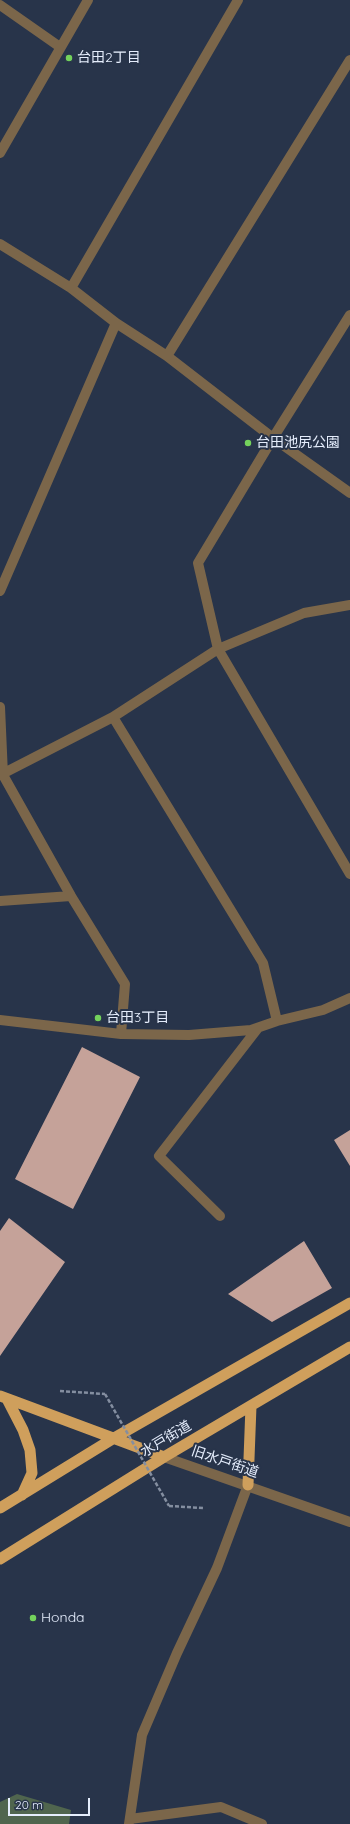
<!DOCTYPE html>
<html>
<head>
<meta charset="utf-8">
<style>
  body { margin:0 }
  #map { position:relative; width:350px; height:1824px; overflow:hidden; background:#28344a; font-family:Quicksand,sans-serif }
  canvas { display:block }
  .scale { position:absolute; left:8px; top:1798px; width:82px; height:18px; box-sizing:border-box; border:2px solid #e5edfc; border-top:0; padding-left:5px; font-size:12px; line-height:14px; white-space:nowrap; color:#e5edfc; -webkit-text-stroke:3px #28344a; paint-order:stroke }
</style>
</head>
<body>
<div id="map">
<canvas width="350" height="1824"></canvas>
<div class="scale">20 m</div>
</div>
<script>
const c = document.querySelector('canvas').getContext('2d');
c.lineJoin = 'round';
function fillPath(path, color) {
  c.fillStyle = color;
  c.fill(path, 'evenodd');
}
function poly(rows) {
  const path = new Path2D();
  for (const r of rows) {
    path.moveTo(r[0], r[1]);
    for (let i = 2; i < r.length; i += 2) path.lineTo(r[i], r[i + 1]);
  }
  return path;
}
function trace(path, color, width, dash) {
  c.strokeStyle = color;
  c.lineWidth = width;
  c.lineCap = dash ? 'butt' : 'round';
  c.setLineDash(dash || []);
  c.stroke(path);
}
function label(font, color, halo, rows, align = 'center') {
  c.font = font + ' Quicksand,"Noto Sans JP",sans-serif';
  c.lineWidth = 4;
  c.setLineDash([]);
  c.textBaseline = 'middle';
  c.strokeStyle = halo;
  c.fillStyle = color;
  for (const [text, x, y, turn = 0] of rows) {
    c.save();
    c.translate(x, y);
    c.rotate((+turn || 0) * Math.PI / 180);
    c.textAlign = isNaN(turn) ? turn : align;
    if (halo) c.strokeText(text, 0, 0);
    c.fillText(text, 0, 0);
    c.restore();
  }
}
const green = poly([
  [17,1794,71,1810,69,1824,0,1824,0,1802]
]);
const building = poly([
  [82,1047,140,1077,73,1209,15,1179],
  [350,1130,350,1166,334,1140],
  [9,1218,65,1262,0,1356,0,1231],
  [304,1241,332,1288,272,1322,228,1294]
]);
const path = poly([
  [60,1391,105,1394],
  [169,1506,203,1508]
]);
const minor = poly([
  [0,5,60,47],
  [0,153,88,0],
  [0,244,71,288,116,323,167,356,273,438,350,493],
  [71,288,238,0],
  [350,315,273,438,198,563,218,649,350,874],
  [167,356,350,60],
  [0,591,116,323],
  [0,707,3,775,71,896,125,984,121,1034],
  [113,717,263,963,277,1021],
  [0,775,113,717,218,649,304,613,350,605],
  [0,901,71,896],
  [0,1020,121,1034,189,1035,251,1030,277,1021,323,1010,350,998],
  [220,1216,159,1156,258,1028],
  [130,1819,221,1807,262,1824],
  [129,1824,142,1735,177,1653,217,1568,248,1485]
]);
const tertiary = poly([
  [164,1457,350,1522]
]);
const trunk = poly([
  [0,1396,164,1457],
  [7,1399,23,1430,30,1450,32,1473,22,1495],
  [248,1485,251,1406],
  [0,1508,114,1438,350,1303],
  [0,1559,164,1457,350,1347]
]);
const pathBridge = poly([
  [105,1394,169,1506]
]);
const markers = [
  [69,58,4,"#74d25c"],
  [248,443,4,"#74d25c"],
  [98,1018,4,"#74d25c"],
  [33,1618,4,"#74d25c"]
];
const poiNames = [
  ["台田2丁目",77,58],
  ["台田池尻公園",256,443],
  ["台田3丁目",106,1018],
  ["Honda",41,1618]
];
const streetNames = [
  ["水戸街道",166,1439,-31],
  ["旧水戸街道",225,1462,19]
];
fillPath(green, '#50654e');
fillPath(building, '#c5a299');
trace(path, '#848ea0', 2.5, [4, 2]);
trace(minor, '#7b664a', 10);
trace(tertiary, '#7b664a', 10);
trace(trunk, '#cf9f5c', 11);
trace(pathBridge, '#848ea0', 2.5, [4, 2]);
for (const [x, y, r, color] of markers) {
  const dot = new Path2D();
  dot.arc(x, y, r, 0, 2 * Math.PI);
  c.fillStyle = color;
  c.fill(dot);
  trace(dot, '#28344a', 1.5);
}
label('14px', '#e5edfc', '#28344a', poiNames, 'left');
label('14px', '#e5edfc', '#28344a', streetNames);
</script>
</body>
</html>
